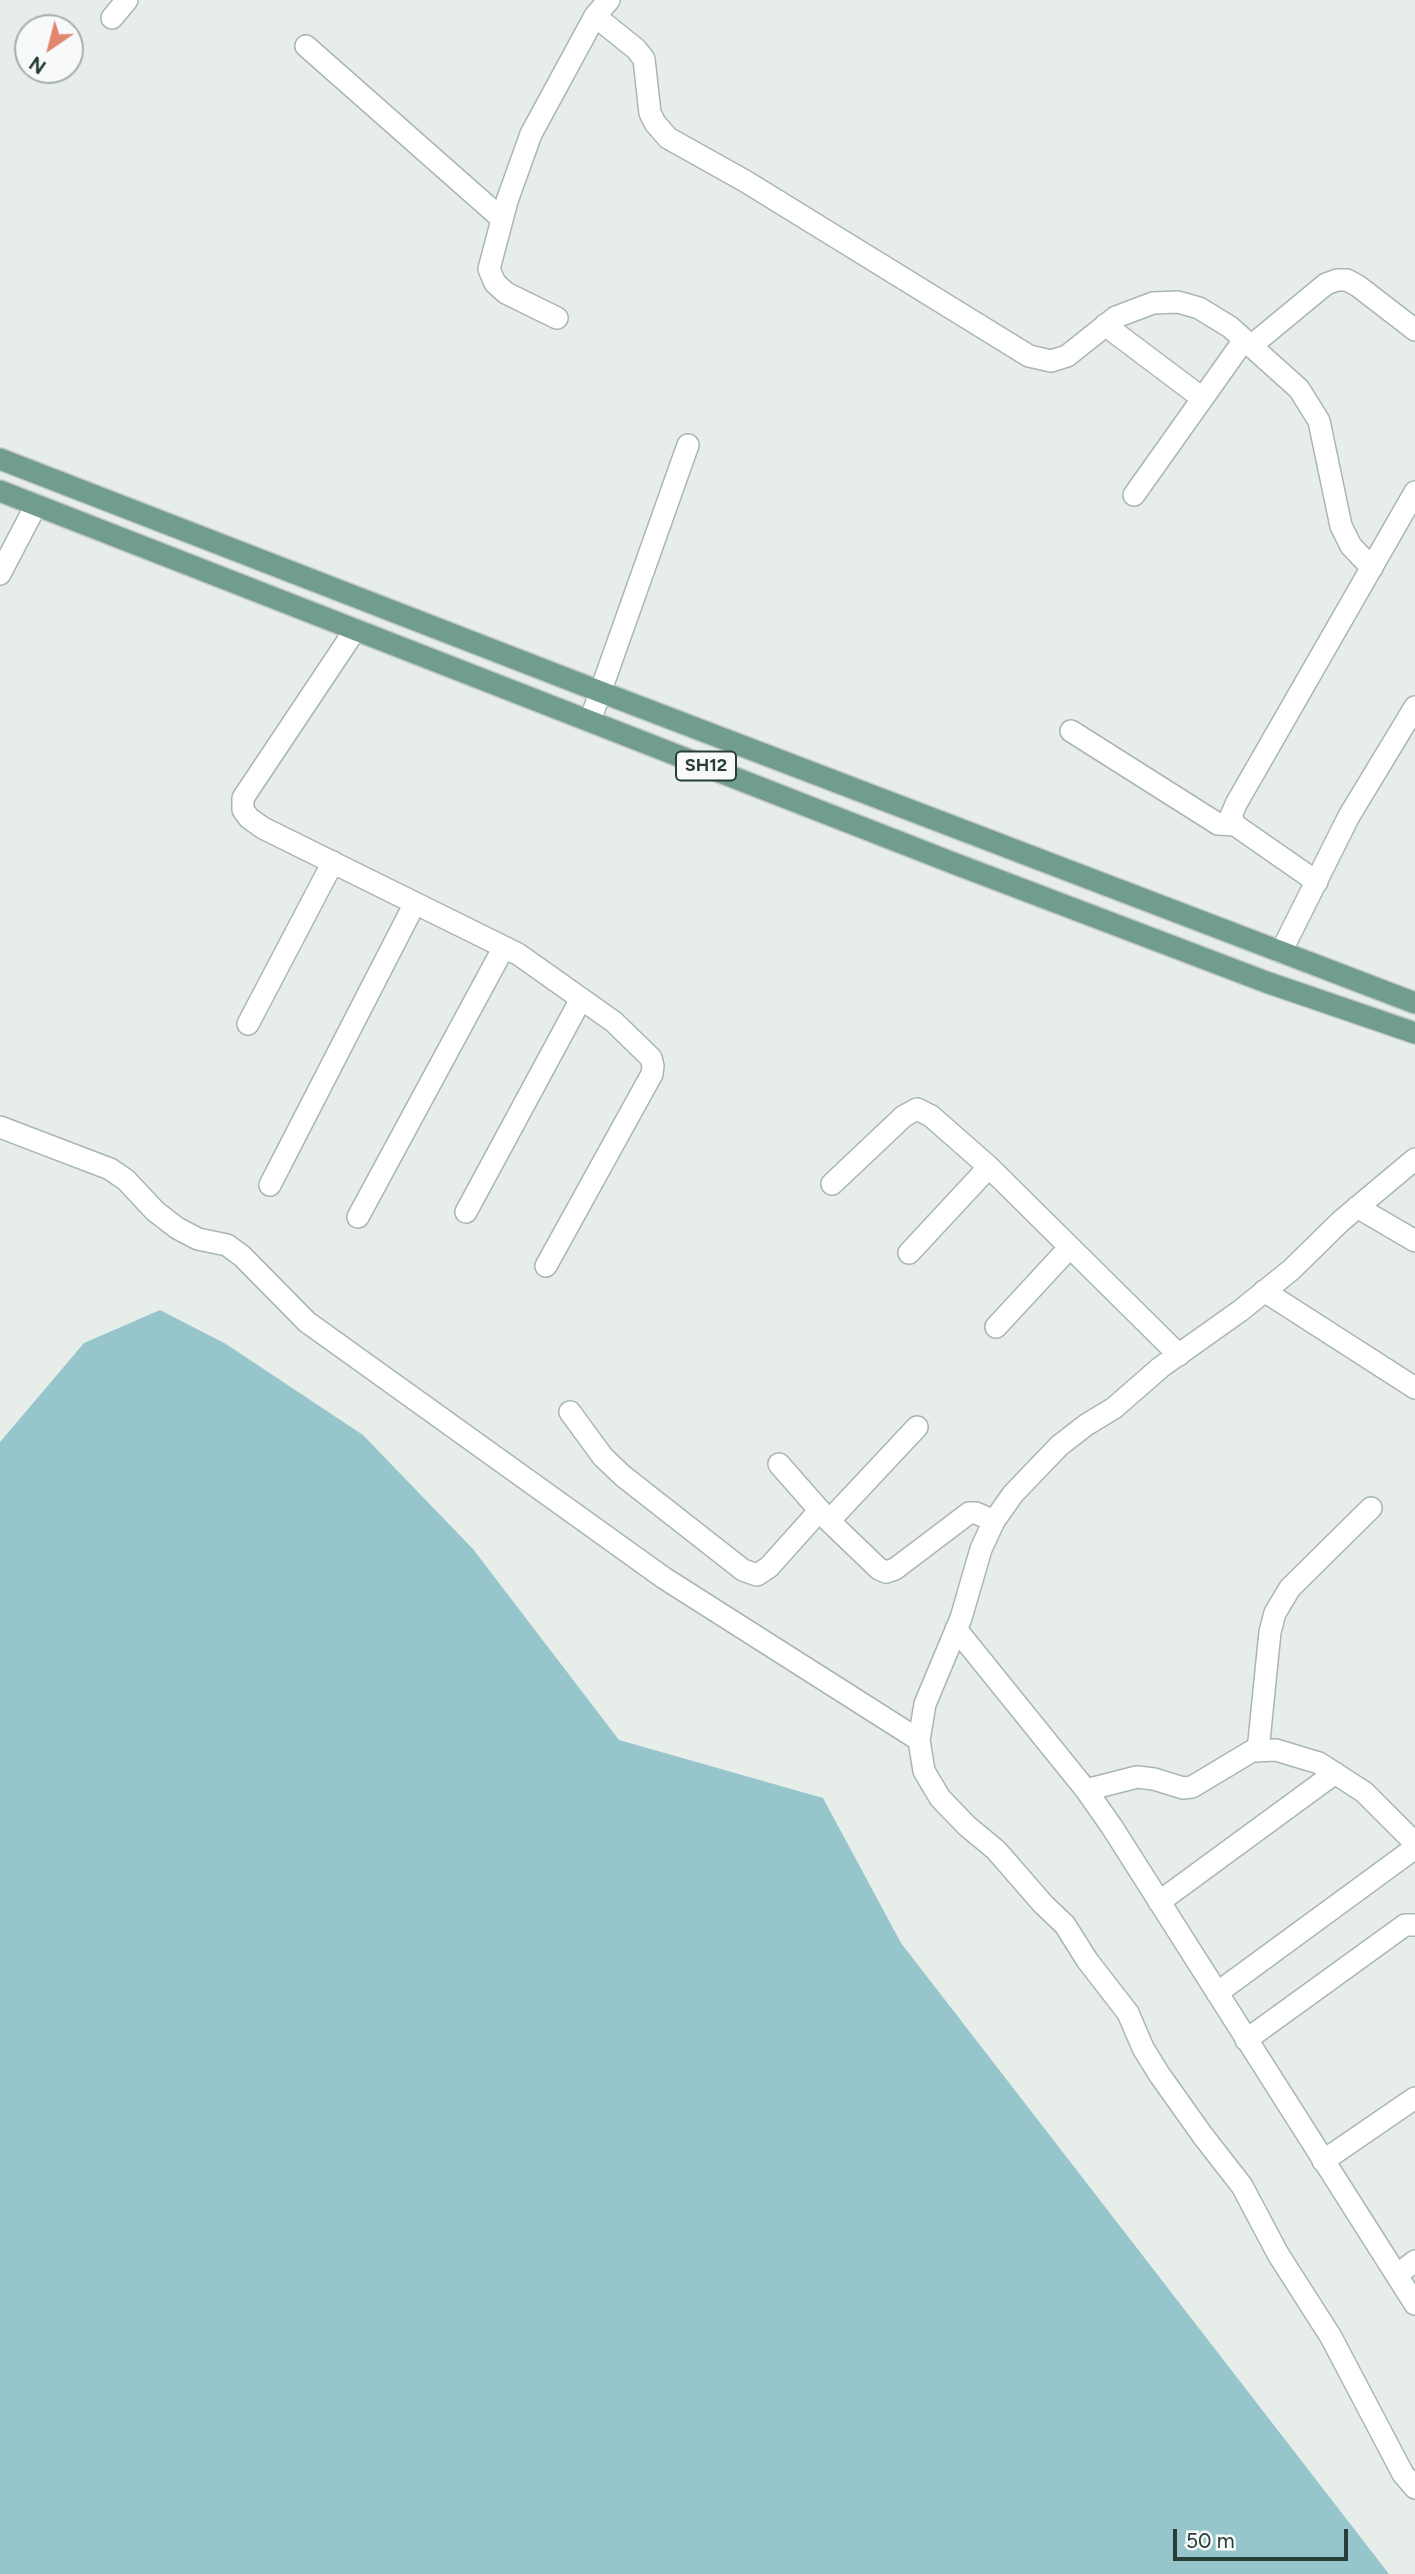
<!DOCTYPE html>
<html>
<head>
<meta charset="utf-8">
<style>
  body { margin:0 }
  #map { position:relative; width:1415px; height:2574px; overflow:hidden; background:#e7eeea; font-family:Figtree,sans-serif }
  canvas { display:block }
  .north { position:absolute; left:14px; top:14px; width:70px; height:70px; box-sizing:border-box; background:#f7faf8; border:2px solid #a4afab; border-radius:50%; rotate:215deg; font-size:19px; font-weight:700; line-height:28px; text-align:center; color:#273e37 }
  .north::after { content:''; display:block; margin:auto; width:24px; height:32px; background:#e18771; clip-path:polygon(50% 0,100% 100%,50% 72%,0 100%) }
  .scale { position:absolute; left:1173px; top:2529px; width:175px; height:32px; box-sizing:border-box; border:4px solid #273e37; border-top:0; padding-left:9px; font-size:21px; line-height:24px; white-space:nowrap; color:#273e37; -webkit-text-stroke:5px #f7faf8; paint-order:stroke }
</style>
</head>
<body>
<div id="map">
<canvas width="1415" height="2574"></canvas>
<div class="north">N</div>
<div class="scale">50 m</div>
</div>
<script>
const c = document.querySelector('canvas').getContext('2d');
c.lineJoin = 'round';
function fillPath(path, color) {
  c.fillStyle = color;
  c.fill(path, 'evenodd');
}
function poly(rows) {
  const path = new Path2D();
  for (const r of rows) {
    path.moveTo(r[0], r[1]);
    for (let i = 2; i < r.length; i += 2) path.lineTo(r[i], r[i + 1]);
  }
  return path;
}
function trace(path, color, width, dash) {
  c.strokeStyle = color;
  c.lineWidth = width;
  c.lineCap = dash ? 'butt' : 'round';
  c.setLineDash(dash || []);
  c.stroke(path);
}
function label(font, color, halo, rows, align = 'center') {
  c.font = font + ' Figtree,sans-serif';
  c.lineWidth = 6;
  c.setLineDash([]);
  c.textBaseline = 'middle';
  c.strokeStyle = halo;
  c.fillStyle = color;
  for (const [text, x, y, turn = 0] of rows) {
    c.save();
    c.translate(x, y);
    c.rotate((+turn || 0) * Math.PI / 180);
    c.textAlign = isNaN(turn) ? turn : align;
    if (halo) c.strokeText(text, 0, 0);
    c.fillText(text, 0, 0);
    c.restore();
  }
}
const water = poly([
  [160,1310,226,1344,363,1435,473,1549,619,1740,823,1798,901,1943,1389,2574,0,2574,0,1442,84,1343]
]);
const minor = poly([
  [595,16,636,49,644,59,650,113,655,123,668,138,745,181,1029,356,1051,361,1067,356,1116,317,1153,303,1178,302,1199,308,1230,327,1299,389,1319,421,1341,526,1351,546,1372,568],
  [112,18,127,0],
  [306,46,502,219],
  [557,318,506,293,495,283,489,269,507,201,531,134,595,16,609,0],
  [1105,325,1202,398],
  [1251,346,1326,284,1337,280,1347,280,1358,286,1415,330],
  [1134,495,1244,340],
  [0,574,36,505],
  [355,630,243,798,243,810,249,818,263,828,518,954,614,1022,651,1058,653,1066,652,1074,546,1266],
  [590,721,688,445],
  [1071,731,1218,824,1235,825],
  [1317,882,1235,825,1231,816,1236,804,1415,492],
  [1281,952,1349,816,1415,707],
  [248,1024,333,862],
  [0,1127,110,1169,126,1180,155,1211,177,1228,198,1239,227,1245,242,1256,307,1322,664,1578,919,1740],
  [1415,1159,1341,1221,1291,1270,1240,1311,1161,1367,1114,1408,1086,1425,1059,1446,1013,1494,994,1521,981,1549,961,1618,925,1704,919,1740,924,1771,940,1798,967,1826,996,1850,1043,1904,1065,1925,1087,1960,1128,2013,1143,2048,1159,2074,1203,2136,1242,2186,1278,2254,1331,2337,1403,2474,1415,2488],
  [832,1184,904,1116,917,1109,931,1116,989,1167,1179,1355],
  [270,1185,415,903],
  [1357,1207,1415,1241],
  [466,1212,581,999],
  [358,1217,504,947],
  [909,1253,989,1167],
  [1264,1291,1415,1388],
  [996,1327,1070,1247],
  [570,1412,603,1457,623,1476,743,1570,757,1575,769,1567,820,1510],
  [779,1464,829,1521,879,1569,886,1572,895,1569,969,1513,976,1513,994,1521],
  [829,1521,917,1427],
  [956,1629,1086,1790,1112,1827,1415,2304],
  [1258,1751,1270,1632,1275,1613,1290,1588,1371,1508],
  [1086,1790,1137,1777,1154,1779,1183,1788,1192,1787,1252,1751,1276,1750,1319,1763,1364,1792,1415,1843],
  [1159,1902,1335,1773],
  [1217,1993,1415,1848],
  [1246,2040,1405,1925,1415,1925],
  [1323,2161,1415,2098],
  [1397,2275,1415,2261]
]);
const major = poly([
  [0,459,601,692,1415,1003],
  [0,491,953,863,1266,982,1415,1033]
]);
const shields = [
  [706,766,60]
];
const shieldNames = [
  ["SH12",706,766]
];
fillPath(water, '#96c6cb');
trace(minor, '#aab6b1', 24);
trace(major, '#c3c9c7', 24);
trace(minor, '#fff', 21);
trace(major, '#719d90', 21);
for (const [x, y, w] of shields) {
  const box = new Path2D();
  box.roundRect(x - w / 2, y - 14.5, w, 29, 5);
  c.fillStyle = '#f7faf8';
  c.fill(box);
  trace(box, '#273e37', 2);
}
label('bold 18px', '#273e37', null, shieldNames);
</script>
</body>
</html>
